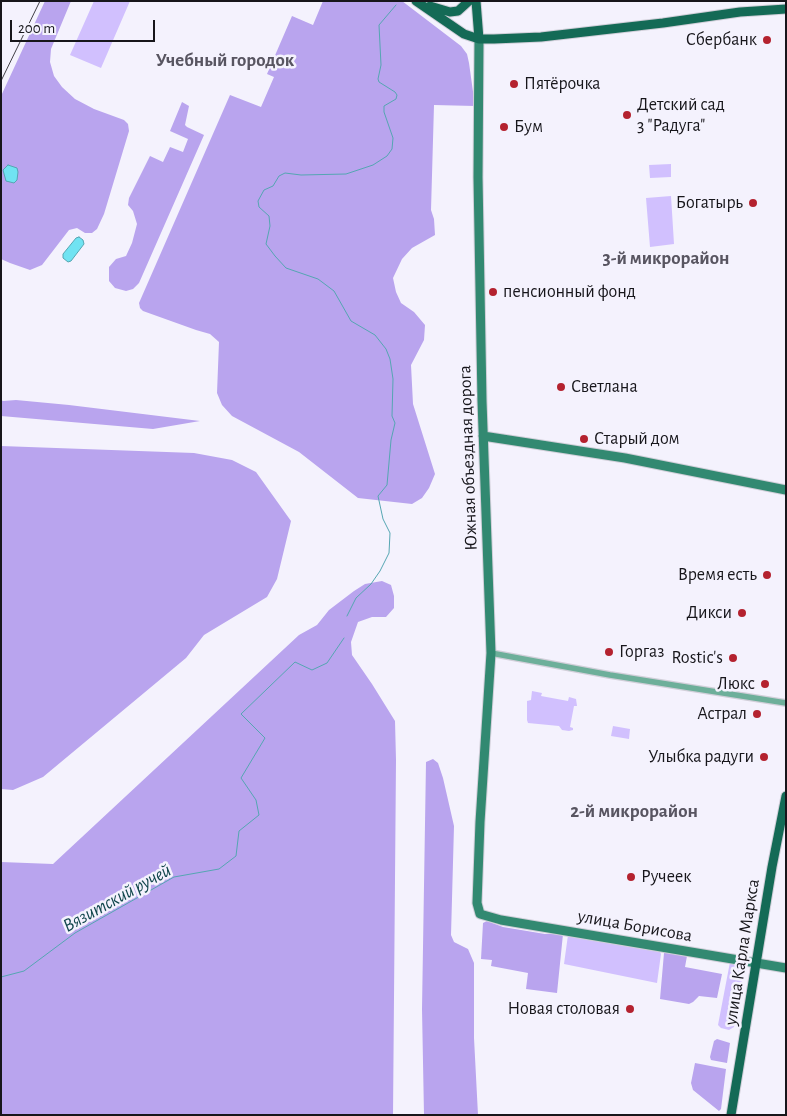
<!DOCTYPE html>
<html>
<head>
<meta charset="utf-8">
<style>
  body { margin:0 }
  #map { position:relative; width:787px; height:1116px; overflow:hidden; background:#f4f2fd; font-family:"Alegreya Sans",sans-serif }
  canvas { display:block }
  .frame { position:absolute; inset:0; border:2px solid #17161b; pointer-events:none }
  .scale { position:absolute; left:10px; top:20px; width:145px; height:22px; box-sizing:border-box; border:2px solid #17161b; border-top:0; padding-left:6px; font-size:15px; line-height:18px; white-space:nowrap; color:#17161b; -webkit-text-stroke:4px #f4f2fd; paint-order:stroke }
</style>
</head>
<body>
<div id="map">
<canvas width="787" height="1116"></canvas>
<div class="frame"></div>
<div class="scale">200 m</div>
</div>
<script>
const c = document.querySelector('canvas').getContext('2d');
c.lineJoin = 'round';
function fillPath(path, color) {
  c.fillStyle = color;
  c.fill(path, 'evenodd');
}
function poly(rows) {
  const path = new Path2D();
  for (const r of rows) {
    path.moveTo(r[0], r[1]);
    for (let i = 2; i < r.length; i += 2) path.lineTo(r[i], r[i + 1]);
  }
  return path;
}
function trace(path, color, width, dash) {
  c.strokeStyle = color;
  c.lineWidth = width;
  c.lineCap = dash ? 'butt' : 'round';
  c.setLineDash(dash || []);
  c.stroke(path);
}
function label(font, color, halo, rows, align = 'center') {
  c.font = font + ' "Alegreya Sans",sans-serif';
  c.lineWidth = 5;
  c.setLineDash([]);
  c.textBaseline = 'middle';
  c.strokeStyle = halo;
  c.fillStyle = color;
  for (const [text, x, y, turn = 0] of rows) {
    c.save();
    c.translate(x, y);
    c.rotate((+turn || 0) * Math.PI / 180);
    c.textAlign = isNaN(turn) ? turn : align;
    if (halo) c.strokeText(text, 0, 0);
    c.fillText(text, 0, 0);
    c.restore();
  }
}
const green = poly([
  [94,1,130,1,101,68,70,55],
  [671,164,671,177,650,178,649,165],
  [671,196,674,244,650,247,646,198],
  [532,691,542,693,541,696,568,701,569,697,576,699,577,706,574,706,570,727,573,728,573,730,569,731,562,730,559,726,528,723,527,720,527,701,531,700],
  [613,726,630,729,629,739,611,736],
  [568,935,659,950,661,954,657,983,564,964],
  [730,962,745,965,734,1027,729,1030,721,1028,718,1025]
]);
const forest = poly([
  [45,1,71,1,51,49,50,62,54,76,62,87,75,99,94,109,124,120,128,124,129,131,104,214,97,229,92,233,85,233,77,228,69,230,42,265,30,270,10,263,1,259,1,96],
  [323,1,402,1,461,46,467,54,469,63,475,106,434,105,431,210,434,219,435,235,412,248,402,259,393,278,396,292,401,303,414,312,425,325,424,340,411,365,413,404,435,474,429,488,422,498,412,504,358,498,299,452,232,416,222,405,217,393,219,342,210,334,196,330,143,311,140,308,139,303,230,95,261,107,274,77,267,74,292,16,313,25],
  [182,102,189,106,185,125,187,127,204,135,139,283,133,289,126,291,115,288,109,281,109,267,116,259,126,256,132,243,137,224,133,211,128,205,129,198,150,156,163,162,170,147,183,152,188,139,170,131],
  [1,400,3,401,16,400,69,405,200,421,153,429,1,416],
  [1,446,194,453,232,460,256,472,291,521,277,579,267,597,204,635,186,658,43,777,13,790,1,789],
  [382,581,391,585,394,596,394,608,386,617,372,617,358,622,351,642,352,655,372,684,395,721,396,760,393,1115,1,1115,1,862,53,864,299,635,317,625,329,610,354,591,365,584],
  [433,759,438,763,443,778,454,826,451,935,454,942,468,949,474,963,474,1038,478,1115,424,1115,422,1009,426,762],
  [487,921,503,927,545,934,563,934,557,993,526,989,528,973,491,966,492,960,481,959,483,923],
  [666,952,687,956,685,967,722,974,717,998,699,996,693,1002,689,1004,660,999,664,953],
  [717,1039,730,1043,727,1063,711,1060,710,1057,714,1041],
  [695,1063,726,1069,721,1109,719,1111,693,1090,691,1083]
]);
const water = poly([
  [8,165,17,168,18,172,17,180,14,183,6,181,3,170,8,165],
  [79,237,83,240,84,244,71,261,68,262,63,258,63,254,76,238,79,237]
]);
const stream = poly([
  [347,616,356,598,371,584,380,571,389,553,390,533,383,519,378,496,387,485,391,440,395,423,392,416,393,379,390,359,386,349,375,335,351,321,334,291,318,279,286,268,275,256,266,244,270,226,269,216,259,207,258,201,264,190,273,186,279,176,285,173,301,175,346,174,373,165,387,156,392,149,393,138,384,112,384,106,396,99,397,95,395,92,379,82,378,79,381,65,379,25,396,5],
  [1,977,24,971,75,933,174,877,219,869,236,856,239,831,259,815,256,800,241,778,265,738,241,714,295,662,312,670,327,663,344,638]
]);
const street = poly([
  [491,653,610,675,786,703]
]);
const secondary = poly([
  [479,39,478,177,482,401,491,653,480,822,477,903,480,914,501,920,786,968],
  [483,436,625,458,786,490]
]);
const primary = poly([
  [416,1,464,34,479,39,494,39,541,37,663,23,740,12,786,9],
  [476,1,479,39],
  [430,6,450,12,458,11,469,1],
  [731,1115,772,867,786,796]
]);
const rail = poly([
  [1,81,40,1]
]);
const markers = [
  [767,40,5,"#b4222f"],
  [514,84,5,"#b4222f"],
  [627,115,5,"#b4222f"],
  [504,127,5,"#b4222f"],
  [753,203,5,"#b4222f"],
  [493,292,5,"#b4222f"],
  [561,387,5,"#b4222f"],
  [584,439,5,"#b4222f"],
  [767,575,5,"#b4222f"],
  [742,613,5,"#b4222f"],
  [609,652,5,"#b4222f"],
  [733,658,5,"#b4222f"],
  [765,684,5,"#b4222f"],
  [757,714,5,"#b4222f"],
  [764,757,5,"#b4222f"],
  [631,877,5,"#b4222f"],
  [630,1009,5,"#b4222f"]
];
const poiNames = [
  ["Сбербанк",757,40],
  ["Пятёрочка",524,84,"left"],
  ["Детский сад",637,105,"left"],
  ["3 \"Радуга\"",637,126,"left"],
  ["Бум",514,127,"left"],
  ["Богатырь",743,203],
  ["пенсионный фонд",503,292,"left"],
  ["Светлана",571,387,"left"],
  ["Старый дом",594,439,"left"],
  ["Время есть",757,575],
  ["Дикси",732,613],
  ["Горгаз",619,652,"left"],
  ["Rostic's",723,658],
  ["Люкс",755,684],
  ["Астрал",747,714],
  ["Улыбка радуги",754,757],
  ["Ручеек",641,877,"left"],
  ["Новая столовая",620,1009]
];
const streetNames = [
  ["Южная объездная дорога",468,458,-92],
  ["улица Борисова",635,926,10],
  ["улица Карла Маркса",742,952,-81]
];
const neighbourhoodNames = [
  ["Учебный городок",225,60],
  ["3-й микрорайон",666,258],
  ["2-й микрорайон",634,811]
];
const waterNames = [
  ["Вязитский ручей",117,898,-29]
];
fillPath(green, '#d1c0fe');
fillPath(forest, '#b9a4ee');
fillPath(water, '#70e3f2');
trace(water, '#55a6b2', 1);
trace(stream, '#55a6b2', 1);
trace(street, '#d1cfd9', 8);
trace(secondary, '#d1cfd9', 11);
trace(primary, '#d1cfd9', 11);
trace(street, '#6daf9a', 5.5);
trace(secondary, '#328971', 9);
trace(primary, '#146a56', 9);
trace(rail, '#424147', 1);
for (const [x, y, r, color] of markers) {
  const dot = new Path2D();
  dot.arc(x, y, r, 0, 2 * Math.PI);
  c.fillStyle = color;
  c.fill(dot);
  trace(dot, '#f4f2fd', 2);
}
label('18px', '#17161b', '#f4f2fd', poiNames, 'right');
label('18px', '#17161b', '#f4f2fd', streetNames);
label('bold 19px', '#585561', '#f4f2fd', neighbourhoodNames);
label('italic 19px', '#11464c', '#f4f2fd', waterNames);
</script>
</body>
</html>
